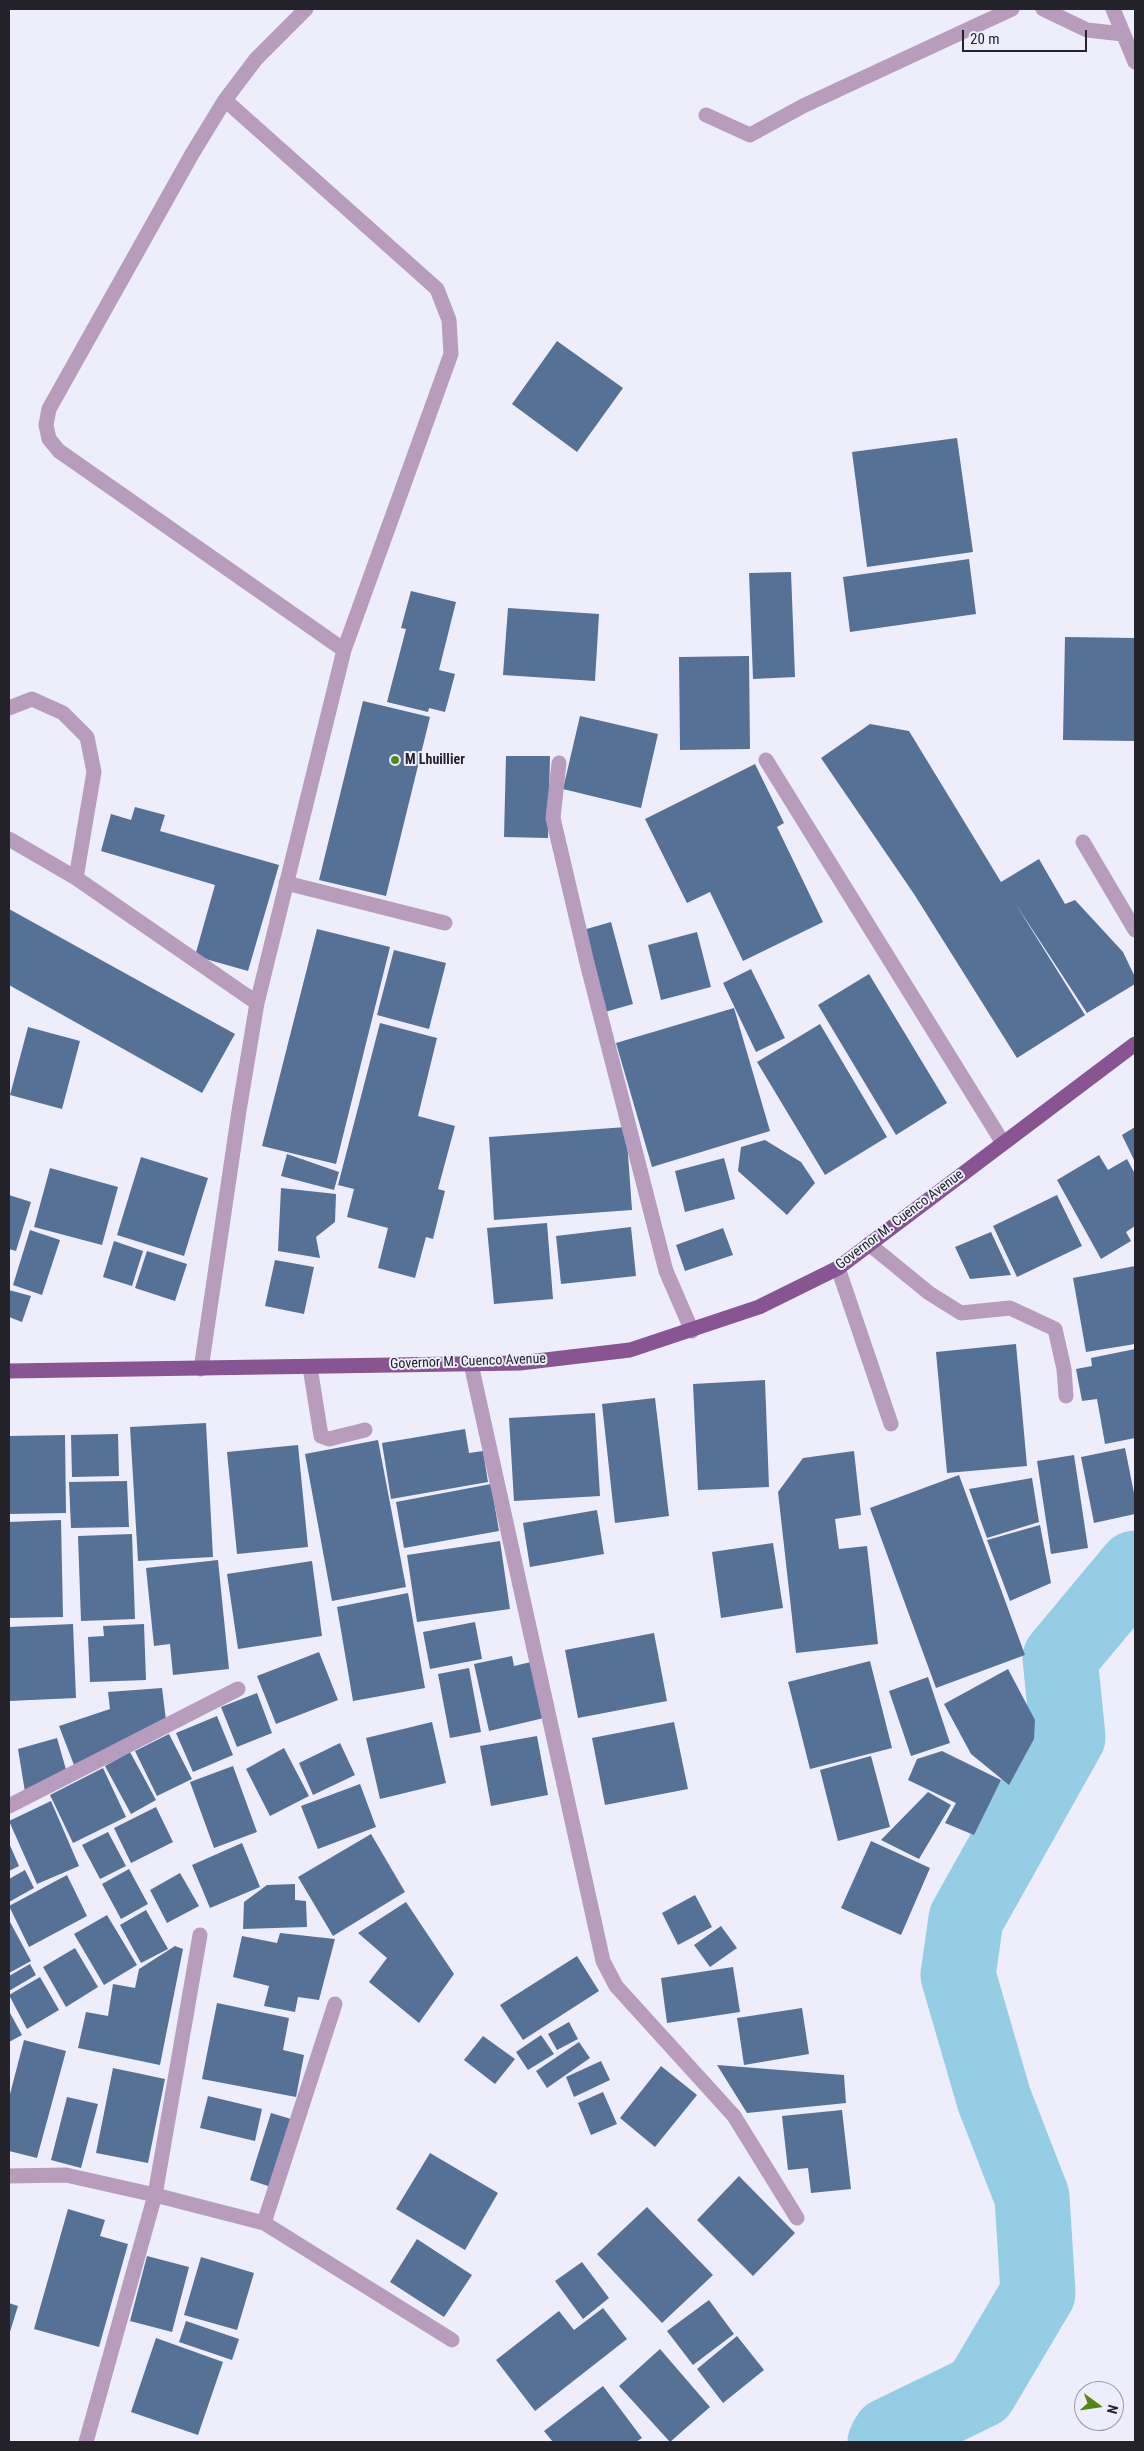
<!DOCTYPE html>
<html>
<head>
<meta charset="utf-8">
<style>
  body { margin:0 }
  #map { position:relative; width:1144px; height:2451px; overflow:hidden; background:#eeedfc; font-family:"Roboto Condensed",sans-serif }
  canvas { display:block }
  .frame { position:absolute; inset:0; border:10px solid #24232c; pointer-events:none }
  .north { position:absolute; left:1074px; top:2381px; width:50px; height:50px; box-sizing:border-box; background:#eeedfc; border:1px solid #9d9ca9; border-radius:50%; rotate:104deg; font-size:14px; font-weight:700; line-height:20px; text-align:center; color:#24232c }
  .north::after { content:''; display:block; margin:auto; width:18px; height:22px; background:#568619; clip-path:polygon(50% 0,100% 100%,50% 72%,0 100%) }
  .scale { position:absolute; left:962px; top:30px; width:125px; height:22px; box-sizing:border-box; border:2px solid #24232c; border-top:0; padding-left:6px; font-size:15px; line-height:18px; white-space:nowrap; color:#24232c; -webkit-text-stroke:4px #eeedfc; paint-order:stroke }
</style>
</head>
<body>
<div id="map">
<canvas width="1144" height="2451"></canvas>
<div class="frame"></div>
<div class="north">N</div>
<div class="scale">20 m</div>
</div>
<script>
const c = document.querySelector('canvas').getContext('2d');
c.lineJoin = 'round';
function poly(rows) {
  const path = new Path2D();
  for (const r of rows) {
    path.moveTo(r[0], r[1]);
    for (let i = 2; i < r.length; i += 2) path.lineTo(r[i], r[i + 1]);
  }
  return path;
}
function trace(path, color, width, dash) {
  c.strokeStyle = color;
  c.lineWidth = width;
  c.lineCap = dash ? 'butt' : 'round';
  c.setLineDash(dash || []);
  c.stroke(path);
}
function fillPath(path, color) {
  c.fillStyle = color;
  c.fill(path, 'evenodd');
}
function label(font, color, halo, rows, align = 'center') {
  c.font = font + ' "Roboto Condensed",sans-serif';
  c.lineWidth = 4;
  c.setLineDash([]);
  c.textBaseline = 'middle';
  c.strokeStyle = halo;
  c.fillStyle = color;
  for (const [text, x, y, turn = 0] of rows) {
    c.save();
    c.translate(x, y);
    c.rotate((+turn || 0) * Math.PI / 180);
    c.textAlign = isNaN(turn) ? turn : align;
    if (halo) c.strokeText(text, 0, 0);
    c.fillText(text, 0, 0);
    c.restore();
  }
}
const river = poly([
  [885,2442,889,2435,980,2391,1038,2293,1032,2197,994,2099,958,1975,966,1919,1068,1737,1060,1658,1135,1568]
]);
const building = poly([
  [557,341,623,388,577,452,512,404],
  [957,438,973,552,867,567,852,452],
  [969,559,976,614,850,632,843,577],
  [791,572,795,677,753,679,749,573],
  [411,591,456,602,439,670,455,674,445,712,429,708,428,712,387,702,406,629,401,628],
  [508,608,599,614,595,681,503,675],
  [1065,637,1135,638,1135,741,1063,740],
  [749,656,750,749,680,750,679,657],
  [363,701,430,717,386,896,319,880],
  [580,716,658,734,641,808,563,789],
  [870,724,909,731,1001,882,1039,859,1065,904,1075,900,1123,952,1135,977,1135,984,1087,1013,1015,903,1085,1015,1017,1058,914,894,821,758],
  [506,756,550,756,548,838,504,837],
  [755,764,784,823,777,827,823,922,743,961,710,892,687,903,645,819],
  [135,807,165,815,160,831,279,865,248,971,195,956,215,885,101,851,111,814,131,820],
  [9,909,235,1034,202,1093,9,985],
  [611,922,633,1004,605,1012,583,930],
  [317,929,390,947,336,1164,262,1146],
  [697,932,711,987,661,1000,648,945],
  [394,950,446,963,429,1029,377,1015],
  [751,969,785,1038,756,1052,723,983],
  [869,974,947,1103,896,1135,818,1005],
  [734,1008,770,1131,652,1167,616,1043],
  [380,1023,437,1038,418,1116,455,1126,438,1189,445,1191,433,1239,426,1237,415,1278,378,1268,388,1228,347,1217,354,1189,338,1185],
  [820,1024,887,1137,825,1175,757,1062],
  [28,1027,80,1041,62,1109,10,1095],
  [626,1127,632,1210,494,1220,489,1137],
  [1135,1127,1135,1162,1122,1135],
  [765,1140,801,1162,815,1183,787,1215,738,1171,741,1147],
  [287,1154,339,1172,334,1190,281,1176],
  [1099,1155,1108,1170,1127,1159,1135,1174,1135,1226,1126,1232,1131,1241,1101,1259,1057,1180],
  [141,1157,208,1178,184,1256,117,1235],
  [724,1158,735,1199,685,1212,675,1171],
  [50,1168,118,1187,102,1245,34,1227],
  [281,1188,336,1194,335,1222,316,1237,320,1258,278,1251],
  [9,1195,31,1202,16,1251,9,1249],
  [1057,1195,1082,1246,1017,1277,993,1226],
  [547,1223,553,1299,494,1304,487,1228],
  [631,1227,636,1276,561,1284,556,1236],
  [723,1228,733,1255,685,1271,676,1245],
  [30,1230,60,1240,42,1295,13,1285],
  [991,1232,1011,1275,970,1279,955,1247],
  [114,1241,143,1251,132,1286,103,1277],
  [147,1251,187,1264,175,1301,135,1288],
  [275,1260,314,1267,304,1314,265,1306],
  [1135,1266,1135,1344,1086,1352,1073,1278],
  [9,1290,31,1296,22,1322,9,1317],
  [1016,1344,1027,1466,947,1473,936,1352],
  [1135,1349,1135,1438,1105,1444,1097,1399,1082,1401,1076,1369,1092,1366,1091,1358],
  [765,1380,769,1487,698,1490,693,1384],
  [655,1398,669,1516,615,1523,602,1404],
  [595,1413,600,1496,514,1501,509,1418],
  [206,1423,213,1557,138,1561,130,1427],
  [465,1429,469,1453,483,1451,488,1482,391,1499,382,1443],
  [118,1434,119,1476,72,1477,71,1435],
  [65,1435,66,1513,9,1514,9,1436],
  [378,1440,406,1587,332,1601,305,1454],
  [298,1445,308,1547,237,1554,227,1452],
  [1125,1448,1135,1498,1135,1514,1094,1523,1081,1457],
  [854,1451,861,1515,835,1519,839,1549,867,1546,878,1644,796,1653,778,1492,803,1458],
  [1074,1455,1088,1548,1051,1554,1037,1461],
  [959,1475,1025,1655,936,1688,870,1508],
  [1032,1478,1039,1522,987,1538,969,1489],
  [127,1481,129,1527,71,1528,69,1482],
  [491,1484,499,1531,404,1548,396,1502],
  [597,1510,604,1554,530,1567,523,1523],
  [61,1520,63,1617,9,1618,9,1522],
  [1040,1525,1051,1583,1010,1601,987,1540],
  [132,1534,135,1619,81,1621,78,1536],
  [500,1541,510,1609,417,1622,407,1555],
  [773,1543,783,1608,721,1618,712,1552],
  [218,1560,229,1669,173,1675,170,1644,154,1646,146,1568],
  [312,1561,322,1636,238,1649,227,1574],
  [408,1593,425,1688,353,1701,337,1607],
  [475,1622,482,1659,430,1669,423,1632],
  [73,1624,76,1698,9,1701,9,1627],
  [144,1624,146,1680,90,1682,88,1637,104,1636,103,1626],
  [654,1633,667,1701,578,1718,565,1650],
  [319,1652,338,1700,276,1724,257,1676],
  [512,1656,514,1666,531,1662,544,1718,489,1731,474,1664],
  [870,1661,892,1748,810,1769,788,1682],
  [469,1668,481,1732,450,1738,438,1674],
  [1008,1669,1035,1720,1034,1739,1009,1785,971,1754,944,1704],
  [928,1677,950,1743,911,1756,889,1691],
  [162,1688,166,1720,74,1765,59,1726,110,1709,108,1692],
  [257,1693,272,1733,237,1747,221,1707],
  [217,1716,233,1755,193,1772,176,1733],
  [432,1722,446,1783,380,1799,366,1738],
  [674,1722,688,1789,605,1805,592,1738],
  [169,1734,192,1779,157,1796,135,1751],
  [537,1736,548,1795,491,1806,480,1746],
  [57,1738,67,1773,25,1792,18,1749],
  [340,1743,355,1775,313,1795,299,1763],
  [284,1748,309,1796,270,1816,246,1769],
  [942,1751,1001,1780,974,1835,945,1823,956,1803,908,1780,917,1759],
  [130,1752,156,1800,131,1814,105,1766],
  [871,1756,890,1827,838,1841,820,1770],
  [233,1766,257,1832,214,1848,190,1782],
  [103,1768,126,1817,73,1843,50,1795],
  [360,1784,376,1827,318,1849,301,1806],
  [928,1792,951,1805,919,1859,881,1840],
  [51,1801,79,1866,37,1884,9,1821],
  [156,1807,173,1842,131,1863,114,1828],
  [108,1832,126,1866,100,1879,82,1845],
  [371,1834,405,1892,333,1936,298,1877],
  [871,1841,930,1868,901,1935,841,1908],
  [9,1843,19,1866,9,1871],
  [242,1843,260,1887,210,1908,192,1865],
  [129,1869,148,1904,121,1919,102,1884],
  [25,1870,34,1888,9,1902,9,1879],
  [180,1873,199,1906,167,1923,150,1890],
  [67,1875,87,1916,29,1947,9,1906],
  [295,1884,295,1900,306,1901,307,1927,243,1929,244,1902,267,1885],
  [695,1895,712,1927,678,1945,662,1913],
  [406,1902,454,1974,419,2023,369,1982,387,1958,358,1933],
  [146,1910,168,1949,141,1963,120,1925],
  [107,1915,137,1965,104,1985,74,1934],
  [9,1920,31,1961,9,1973],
  [721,1926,737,1948,710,1967,694,1945],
  [280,1933,335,1939,319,2000,298,1997,295,2012,264,2006,269,1986,233,1977,242,1936,277,1943],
  [175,1946,183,1949,160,2065,78,2048,86,2012,108,2016,113,1984,135,1988,139,1969],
  [75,1948,98,1987,66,2007,43,1967],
  [577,1956,599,1991,523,2040,500,2005],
  [30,1964,36,1975,9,1991,9,1976],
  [733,1967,740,2012,667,2023,661,1978],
  [40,1977,59,2010,27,2029,9,1995],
  [217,2003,289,2018,283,2050,304,2055,296,2097,202,2079],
  [802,2008,809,2054,744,2065,737,2018],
  [9,2011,22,2035,9,2042],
  [569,2022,578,2039,557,2050,548,2034],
  [541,2035,554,2054,528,2070,516,2052],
  [483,2036,515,2059,495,2084,464,2060],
  [24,2040,66,2051,37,2158,9,2151,9,2098],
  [579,2042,590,2058,547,2088,536,2071],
  [601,2061,610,2080,574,2097,566,2077],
  [717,2065,844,2075,846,2103,747,2113],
  [661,2066,697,2095,655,2147,620,2118],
  [113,2068,165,2079,148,2163,96,2153],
  [603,2092,617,2124,591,2135,578,2103],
  [208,2096,262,2109,255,2141,200,2128],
  [67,2097,98,2104,81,2168,51,2160],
  [842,2110,851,2189,811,2193,808,2168,788,2170,782,2116],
  [271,2113,291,2119,271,2187,250,2180],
  [430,2153,498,2193,465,2250,396,2209],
  [739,2176,795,2233,753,2276,697,2220],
  [647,2207,713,2275,662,2323,597,2254],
  [68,2209,105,2220,100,2236,128,2244,99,2347,34,2329],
  [417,2239,472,2275,444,2317,390,2282],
  [147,2256,189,2267,172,2332,130,2321],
  [201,2257,254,2273,237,2330,184,2315],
  [582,2262,609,2298,583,2319,555,2281],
  [709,2300,734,2334,693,2365,667,2331],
  [9,2303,18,2306,9,2335],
  [603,2308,627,2339,535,2411,496,2360,559,2311,574,2330],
  [186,2321,239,2339,232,2360,179,2342],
  [737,2336,764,2370,723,2403,697,2369],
  [156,2338,223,2362,198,2435,131,2412],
  [660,2349,710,2407,670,2442,619,2386],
  [603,2386,642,2438,636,2442,553,2442,544,2431]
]);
const minor = poly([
  [306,9,256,59,225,100,192,154,49,409,46,425,49,439,59,451,344,650],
  [1043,9,1087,30,1123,34],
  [1113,9,1135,62],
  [706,115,750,135,803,106,1012,9],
  [9,708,32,699,63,713,87,737,94,772,76,878],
  [766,760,1003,1143],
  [559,763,553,818,587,963,666,1271,692,1331],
  [9,839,76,878,257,1003],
  [1083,842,1135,930],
  [286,883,445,923],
  [869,1244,929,1293,961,1313,1010,1308,1055,1329,1064,1369,1066,1396],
  [838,1268,891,1424],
  [471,1364,603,1961,616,1986,734,2116,797,2218],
  [310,1367,321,1436,329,1439,365,1430],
  [201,1369,239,1111,257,1003,344,650,451,354,449,320,437,289,225,100],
  [9,1806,238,1689],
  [9,2176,66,2175,155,2195,264,2223,452,2340],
  [264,2223,335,2004],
  [86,2442,155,2195,200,1935]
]);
const major = poly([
  [9,1371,520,1363,630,1350,759,1307,838,1268,1135,1044]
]);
const markers = [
  [395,760,5,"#568619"]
];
const poiNames = [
  ["M Lhuillier",405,760]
];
const streetNames = [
  ["Governor M. Cuenco Avenue",900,1220,-37],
  ["Governor M. Cuenco Avenue",468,1362,-2]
];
trace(river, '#95cde5', 75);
fillPath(building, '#567196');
trace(minor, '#b79cbe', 15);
trace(major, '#865592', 15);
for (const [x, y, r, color] of markers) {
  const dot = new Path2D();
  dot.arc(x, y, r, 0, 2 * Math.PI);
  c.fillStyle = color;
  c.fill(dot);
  trace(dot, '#eeedfc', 2);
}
label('bold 14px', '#24232c', '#eeedfc', poiNames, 'left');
label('14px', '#24232c', '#eeedfc', streetNames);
</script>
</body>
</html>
